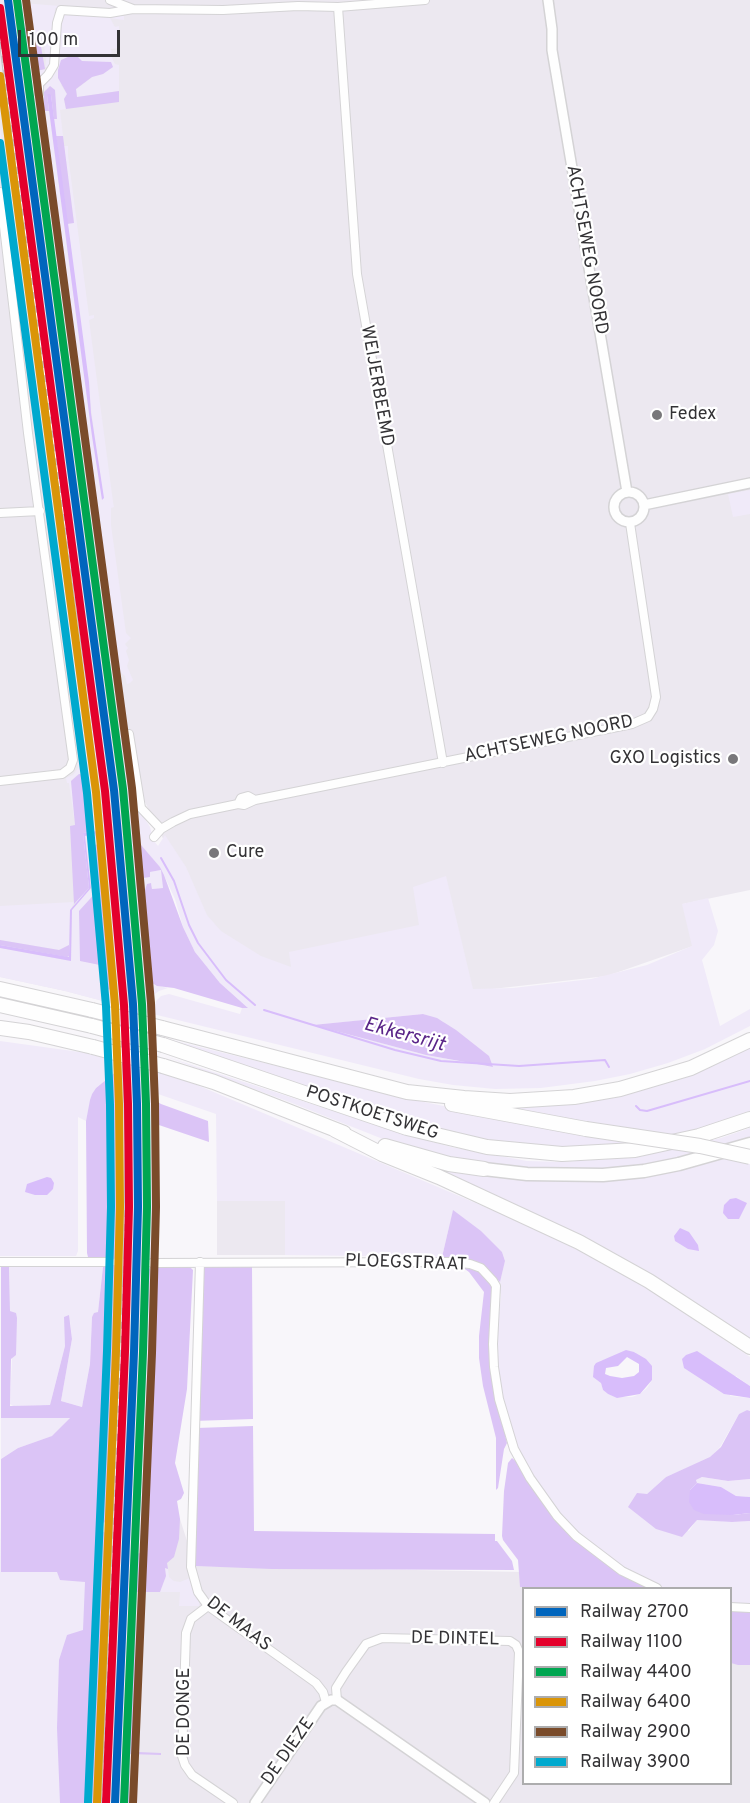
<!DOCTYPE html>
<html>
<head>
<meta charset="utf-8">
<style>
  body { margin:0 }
  #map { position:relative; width:750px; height:1803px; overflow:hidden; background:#f8f6fa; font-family:Overpass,sans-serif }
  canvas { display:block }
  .legend { position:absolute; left:522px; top:1587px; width:210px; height:198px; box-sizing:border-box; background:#fff; border:2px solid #adadae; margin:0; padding:8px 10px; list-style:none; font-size:18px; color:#333235 }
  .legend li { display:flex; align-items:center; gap:12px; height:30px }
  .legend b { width:30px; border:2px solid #adadae }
  .scale { position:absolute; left:18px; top:30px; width:102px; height:27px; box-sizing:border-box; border:3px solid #333235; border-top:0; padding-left:8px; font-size:18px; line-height:21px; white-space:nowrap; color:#333235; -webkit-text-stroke:4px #fff; paint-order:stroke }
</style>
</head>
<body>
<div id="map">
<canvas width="750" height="1803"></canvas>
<ul class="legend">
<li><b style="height:8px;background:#0065bd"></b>Railway 2700</li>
<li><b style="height:8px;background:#e4002b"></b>Railway 1100</li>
<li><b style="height:8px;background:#00a651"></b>Railway 4400</li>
<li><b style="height:8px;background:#da9508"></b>Railway 6400</li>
<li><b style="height:8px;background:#7a4b2a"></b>Railway 2900</li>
<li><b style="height:8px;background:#00a9ce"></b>Railway 3900</li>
</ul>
<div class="scale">100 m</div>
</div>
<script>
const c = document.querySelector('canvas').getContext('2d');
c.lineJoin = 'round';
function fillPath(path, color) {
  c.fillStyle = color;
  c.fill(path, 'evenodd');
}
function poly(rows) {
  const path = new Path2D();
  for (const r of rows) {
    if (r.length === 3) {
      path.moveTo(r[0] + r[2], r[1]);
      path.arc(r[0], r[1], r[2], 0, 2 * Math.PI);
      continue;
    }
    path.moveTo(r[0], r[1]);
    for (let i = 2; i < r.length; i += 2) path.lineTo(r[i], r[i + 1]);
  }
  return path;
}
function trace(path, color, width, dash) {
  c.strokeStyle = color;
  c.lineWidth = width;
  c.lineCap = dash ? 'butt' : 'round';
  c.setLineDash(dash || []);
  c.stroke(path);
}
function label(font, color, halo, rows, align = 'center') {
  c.font = font + ' Overpass,sans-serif';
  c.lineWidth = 4.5;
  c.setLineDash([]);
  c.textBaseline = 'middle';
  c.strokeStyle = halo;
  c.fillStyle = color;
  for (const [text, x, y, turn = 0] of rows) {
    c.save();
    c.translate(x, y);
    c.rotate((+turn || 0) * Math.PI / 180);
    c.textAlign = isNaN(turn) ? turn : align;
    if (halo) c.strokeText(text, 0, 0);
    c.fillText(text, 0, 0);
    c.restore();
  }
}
const built = poly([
  [0,0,750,0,750,890,683,904,693,946,607,976,466,992,310,975,250,955,202,918,143,798,133,733,125,734,149,1013,65,991,0,977],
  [112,1061,152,1072,152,1264,142,1515,180,1519,195,1566,524,1572,548,1587,549,1588,524,1588,524,1784,730,1784,731,1659,750,1662,750,1803,88,1803,113,1273],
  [217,1201,285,1201,285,1255,217,1255]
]);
const green = poly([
  [18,0,21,0,22,3,111,10,55,8,51,67,45,67,46,60,43,39,33,31,25,29,27,39,36,45,37,67,41,70,49,70,35,82,41,138,39,139,33,113],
  [62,12,124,16,124,20,110,18,115,27,119,26,119,48,111,49,112,58,115,64,119,65,119,91,77,97,76,89,92,77,103,74,89,62,81,61,61,85,67,94,64,99,66,109,60,110,63,136,56,136,54,119,57,119,45,88,43,100,42,93,51,75,59,23,62,23],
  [44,111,49,111,92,436,103,500,67,224,74,222,64,146,68,146,68,155,89,316,94,315,94,318,89,320,113,502,114,507,111,508,111,525,126,633,131,638,125,644,128,648,126,651,129,660,127,666,133,680,130,683,127,684,125,676,120,672],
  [0,128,37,404,88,743,101,844,94,845,99,889,80,938,80,960,100,965,106,988,113,990,114,1004,65,991,0,977,0,948,71,961,72,910,76,905,85,836,95,833,96,839,99,839,97,832,90,832,88,794,84,775,79,774,71,781,75,825,69,783,67,783,66,778,73,775,78,768,80,757,50,524,47,522,0,164],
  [750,490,750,514,733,517,728,494],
  [126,734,135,803,150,827,154,841,158,846,165,835,186,867,207,915,221,931,261,956,291,967,289,952,419,925,413,887,446,876,473,989,513,988,591,979,647,965,692,946,682,904,708,898,718,931,714,945,702,960,720,1026,750,1009,750,1026,705,1049,668,1063,630,1074,595,1081,541,1088,495,1089,453,1085,419,1079,153,1014,156,1001,161,996,169,994,240,1014,242,1008,247,1007,220,983,195,952,183,927,175,899,162,871,163,888,152,889,151,884,149,884,144,893,154,985,168,988,159,991,152,996,150,1004,150,1013,138,1010,126,862,112,736],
  [141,846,160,867,161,870,150,872,150,876,142,877],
  [423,1014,442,1021,492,1067,426,1055,315,1025],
  [74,902,70,912,69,945,59,950,0,940,0,906],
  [167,1039,419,1101,606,1139,608,1125,505,1108,543,1104,750,1046,750,1113,694,1132,652,1141,609,1146,562,1149,487,1142,409,1123],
  [0,1041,87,1053,116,1062,117,1071,96,1088,92,1094,86,1121,78,1117,78,1251,76,1256,0,1256],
  [164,1056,404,1134,451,1147,527,1161,562,1162,638,1157,721,1138,750,1128,750,1140,641,1167,562,1172,485,1166,398,1145,292,1103],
  [141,1069,147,1070,149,1112,149,1071,152,1072,152,1069,190,1082,523,1223,576,1249,645,1287,750,1357,750,1386,736,1376,730,1396,750,1398,750,1411,747,1410,739,1414,720,1447,710,1458,666,1477,647,1494,689,1531,697,1519,732,1522,750,1521,750,1606,731,1605,730,1588,664,1588,623,1569,577,1534,560,1514,532,1477,513,1439,501,1398,497,1367,496,1343,501,1295,499,1285,505,1261,502,1252,453,1211,442,1257,285,1255,285,1201,217,1201,216,1114,158,1094,152,1075,152,1264,141,1515,140,1554,136,1554,126,1803,119,1803,142,1267],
  [149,1268,140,1512,139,1512,148,1270],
  [635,1352,652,1380,647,1388,640,1394,632,1397,617,1397,608,1394,603,1390,601,1383,600,1361],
  [730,1156,750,1162,750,1340,441,1172,440,1168,525,1179,562,1180,604,1179,679,1169],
  [9,1266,103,1267,98,1312,92,1317,90,1364,82,1407,61,1401,72,1339,70,1321,65,1336,65,1346,50,1405,13,1406,10,1404,14,1313,10,1311],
  [1,1418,46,1417,70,1418,53,1436,18,1448,1,1459],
  [702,1477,728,1481,750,1479,750,1497,736,1496,721,1487,697,1483,696,1480],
  [0,1508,1,1563,97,1560,85,1803,0,1803],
  [165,1568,168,1569,169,1577,174,1581,180,1582,190,1578,200,1598,199,1606,179,1606,180,1592,160,1592]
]);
const forest = poly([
  [30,24,32,35,40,41,45,69,41,70,32,71,32,68,38,66,36,45,29,42,26,36,24,29],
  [75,54,82,61,111,62,113,67,103,74,92,77,76,89,77,97,119,91,119,102,66,109,64,99,67,94,58,78,58,70,61,60],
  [50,86,55,90,57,119,54,119,51,95,47,95,49,111,44,111,44,92],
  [56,136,63,136,74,223,67,224],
  [79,774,84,775,88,794,90,832,83,833,89,888,74,904,70,826,75,825,71,781],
  [101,844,105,888,113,990,106,989,100,965,80,961,79,911,99,889,94,845],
  [141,845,160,867,164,875,183,927,195,952,220,983,248,1008,242,1008,174,988,157,986,152,983,144,893,147,884,151,883,152,889,163,888,161,870,150,872,150,877,143,878],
  [0,940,59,950,69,945,69,956,67,957,0,945],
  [423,1014,437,1018,456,1030,489,1056,493,1067,426,1055,313,1025],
  [117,1071,117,1257,111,1261,96,1261,88,1257,87,1253,86,1121,90,1100,92,1094,96,1088],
  [153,1099,161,1104,208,1121,209,1142,153,1123],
  [453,1210,481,1231,502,1252,505,1261,500,1282,483,1267,472,1262,442,1257],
  [152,1264,190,1267,193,1270,187,1389,175,1463,184,1493,181,1499,177,1501,180,1519,179,1539,174,1557,167,1563,168,1569,165,1568,166,1576,160,1592,136,1592,135,1674,138,1690,134,1693,134,1747,138,1752,161,1753,161,1755,130,1754,129,1803,126,1803,136,1554,140,1553],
  [112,1265,117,1265,106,1522,102,1523,102,1531,106,1533,94,1803,60,1803,57,1728,59,1660,67,1635,83,1630,85,1582,60,1580,57,1572,1,1572,1,1459,18,1448,52,1436,70,1418,1,1418,1,1266,9,1266,10,1311,16,1313,17,1318,16,1355,11,1359,10,1406,50,1405,65,1346,64,1317,69,1315,72,1339,61,1401,82,1407,90,1364,92,1317,94,1313,98,1312,103,1267,108,1267,110,1285],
  [204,1267,252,1267,253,1419,193,1421,202,1269],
  [462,1267,478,1271,491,1283,493,1287,490,1329,491,1344,497,1399,507,1443,504,1449,498,1488,496,1490,496,1438,483,1386,479,1358,479,1336,484,1292,469,1272],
  [747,1410,750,1411,750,1479,728,1481,702,1477,696,1480,697,1483,690,1490,733,1515,750,1513,750,1521,732,1522,697,1520,682,1537,656,1529,628,1507,637,1493,647,1494,666,1477,710,1457,721,1447,739,1414],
  [253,1426,254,1531,495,1534,495,1541,497,1541,512,1561,514,1570,272,1569,195,1566,197,1428],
  [512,1458,518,1463,540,1499,574,1538,620,1574,650,1588,520,1587,518,1560,503,1540,502,1536,504,1491,508,1463],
  [730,1610,750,1611,750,1665,738,1665,731,1663]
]);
const water = poly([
  [49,94,51,95,89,382,91,413,104,498,102,500,92,436,47,95],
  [97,831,100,840,96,839,95,834,85,836,91,888,72,910,71,961,0,948,0,945,69,957,70,910,89,888,83,833],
  [47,1177,51,1178,54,1183,53,1189,47,1195,35,1195,25,1192,27,1184],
  [736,1198,747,1203,739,1219,728,1219,723,1213,724,1205,730,1199],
  [680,1228,689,1232,698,1245,699,1251,688,1249,675,1241,674,1236],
  [149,1268,150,1269,140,1512,138,1512],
  [626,1350,634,1352,646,1359,652,1366,652,1380,640,1394,617,1398,608,1394,603,1390,601,1383,593,1377,594,1366,596,1363],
  [627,1357,639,1364,639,1372,634,1376,622,1378,610,1376,605,1374,606,1368,618,1366],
  [697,1351,750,1386,750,1398,724,1394,684,1368,682,1359,686,1355],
  [697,1483,721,1487,736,1496,750,1497,750,1513,733,1515,704,1514,694,1510,689,1502,690,1490]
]);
const stream = poly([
  [161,858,174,881,189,925,198,943,226,980,255,1005],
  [264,1010,395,1050,441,1061,519,1066,605,1060,609,1067],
  [636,1106,640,1110,647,1111,750,1081]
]);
const minor = poly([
  [110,0,133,9],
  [338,7,357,274,443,763],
  [39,94,39,84,48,75,54,65,57,23,61,10,110,13,133,9,223,10,298,6,338,7,425,0],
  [0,192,28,433,73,760,70,768,62,774,0,781],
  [0,513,40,511],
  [129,734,141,808,161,829],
  [238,804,241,798,248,796,255,800],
  [154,837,161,829,173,822,190,814,238,804,244,805,255,800,632,724,648,717,653,709,656,697,630,523],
  [0,1262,107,1262],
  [200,1262,191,1567,198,1592,208,1606,316,1683,323,1692,326,1702],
  [152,1263,448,1262,470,1264,481,1268,493,1281,496,1286,493,1344,494,1367,499,1399,514,1449,530,1478,557,1516,576,1536,622,1571,657,1588],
  [208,1606,191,1619,186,1633,182,1756,185,1765,192,1775,233,1803],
  [730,1607,750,1608],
  [337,1700,336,1688,346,1672,366,1644,382,1638,510,1641,516,1645,519,1652,514,1773,494,1803]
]);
const tertiary = poly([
  [548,0,552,29,552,50,627,492],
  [629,507,15],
  [644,505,750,483],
  [255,1803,321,1706,331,1700,337,1700,485,1803]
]);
const trunk = poly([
  [484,1169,527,1174,603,1175,644,1171,679,1164,750,1144]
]);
const motorway = poly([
  [0,989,92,1010],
  [0,1005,92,1026],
  [0,1028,29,1032,93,1047],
  [162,1028,407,1092,464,1098,510,1101,574,1097,620,1089,691,1068,750,1040],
  [163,1045,407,1128,487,1147,562,1154,635,1150,699,1136,750,1119],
  [163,1066,214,1082,344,1133],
  [452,1104,586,1129],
  [335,1130,382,1154,439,1177,579,1242,649,1281,750,1347],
  [385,1146,449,1164,484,1169]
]);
const rail = poly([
  [0,35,52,431,104,792,118,929,122,999,127,1145,125,1254,103,1803]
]);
const motorwayBridge = poly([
  [92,1010,162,1028],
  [92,1026,163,1045],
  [93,1047,163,1066],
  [586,1129,700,1146,750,1157]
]);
const rail1 = poly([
  [8,0,114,790,133,1004,137,1104,138,1207,134,1352,115,1803]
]);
const rail2 = poly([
  [0,8,105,791,124,1005,128,1104,129,1207,125,1352,106,1803]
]);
const rail3 = poly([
  [17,0,123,789,142,1004,146,1104,147,1207,143,1352,124,1803]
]);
const rail4 = poly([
  [0,76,96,792,115,1005,119,1104,120,1207,116,1351,97,1802]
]);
const rail5 = poly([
  [26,0,132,788,151,1003,155,1104,156,1207,152,1353,133,1803]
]);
const rail6 = poly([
  [0,143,87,793,106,1006,110,1105,111,1207,107,1351,88,1802]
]);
const markers = [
  [657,415,6,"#78777a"],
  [733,759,6,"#78777a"],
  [214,853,6,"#78777a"]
];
const streetNames = [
  ["ACHTSEWEG NOORD",586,250,80],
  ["WEIJERBEEMD",376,386,80],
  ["ACHTSEWEG NOORD",549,740,-12],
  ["POSTKOETSWEG",372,1114,18],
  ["PLOEGSTRAAT",406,1264,2],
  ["DE MAAS",238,1625,38],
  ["DE DINTEL",455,1640,1],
  ["DE DONGE",185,1712,-90],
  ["DE DIEZE",289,1752,-55]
];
const poiNames = [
  ["Fedex",669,415],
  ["GXO Logistics",721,759,"right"],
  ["Cure",226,853]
];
const waterNames = [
  ["Ekkersrijt",404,1036,15]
];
fillPath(built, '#ece8f0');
fillPath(green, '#f0eaf9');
fillPath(forest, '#dbc4f6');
fillPath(water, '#d8bdfb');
trace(stream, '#d8bdfb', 2);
trace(minor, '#d4d3d5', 10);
trace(tertiary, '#d4d3d5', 12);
trace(trunk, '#d4d3d5', 15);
trace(motorway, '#d4d3d5', 16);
trace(minor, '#fefefe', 8);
trace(tertiary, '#fefefe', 9);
trace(trunk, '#fefefe', 12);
trace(motorway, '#fefefe', 14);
trace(rail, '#c8c7c9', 4.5);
trace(rail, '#fff', 2, [7]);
trace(motorwayBridge, '#d4d3d5', 16, []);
trace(motorwayBridge, '#fefefe', 14);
trace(rail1, '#0065bd', 8);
trace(rail2, '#e4002b', 8);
trace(rail3, '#00a651', 8);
trace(rail4, '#da9508', 8);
trace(rail5, '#7a4b2a', 8);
trace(rail6, '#00a9ce', 8);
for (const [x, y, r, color] of markers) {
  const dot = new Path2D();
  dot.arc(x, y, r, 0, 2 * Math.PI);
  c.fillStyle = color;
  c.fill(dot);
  trace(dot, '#fff', 2);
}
label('18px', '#333235', '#fff', streetNames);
label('18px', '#333235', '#fff', poiNames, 'left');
label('italic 20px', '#5a2588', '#fff', waterNames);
</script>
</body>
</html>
